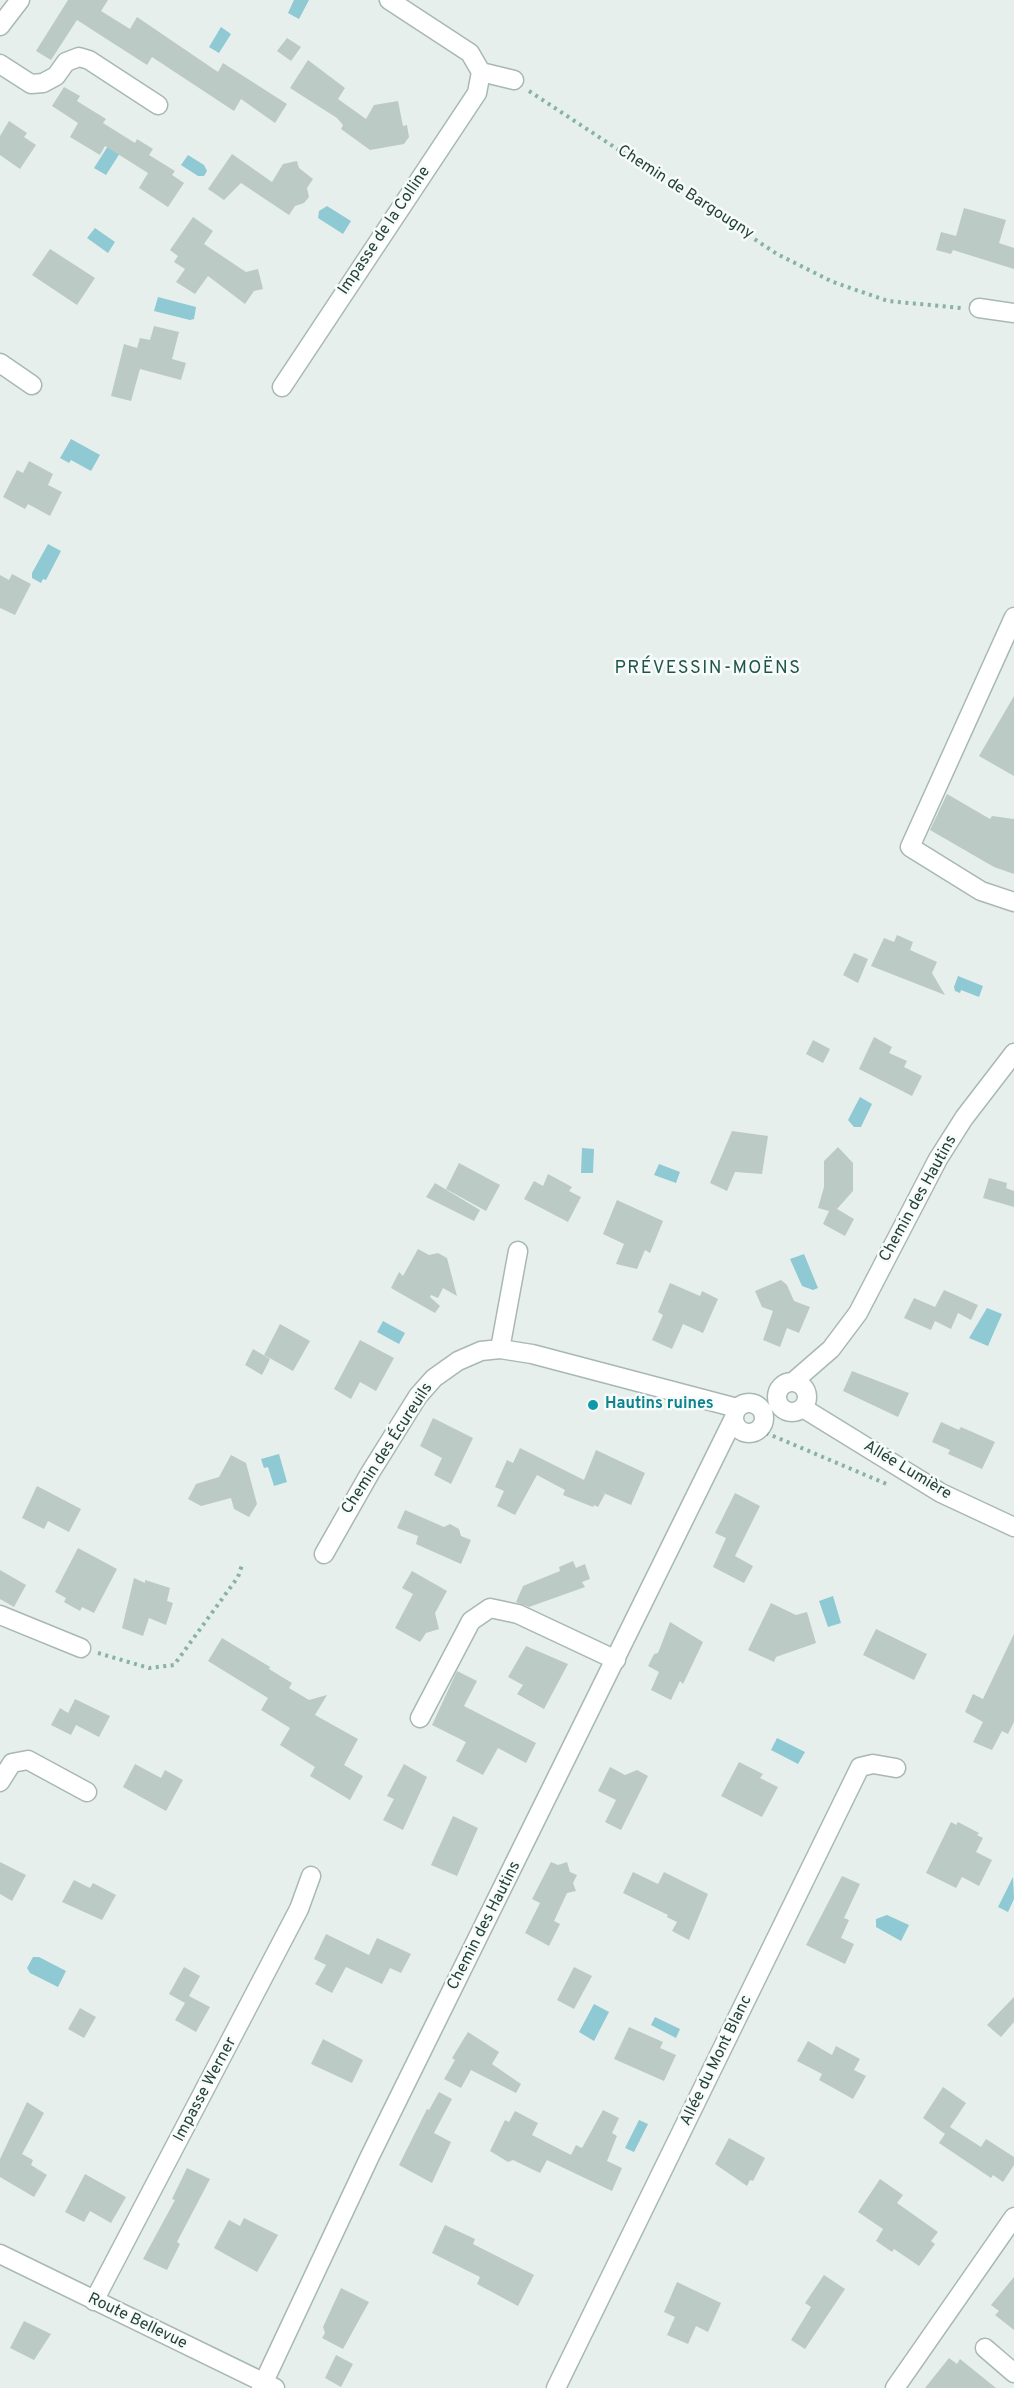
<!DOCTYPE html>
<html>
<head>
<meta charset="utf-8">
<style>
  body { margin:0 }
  canvas { display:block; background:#e6efeb }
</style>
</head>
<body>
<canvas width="1014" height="2388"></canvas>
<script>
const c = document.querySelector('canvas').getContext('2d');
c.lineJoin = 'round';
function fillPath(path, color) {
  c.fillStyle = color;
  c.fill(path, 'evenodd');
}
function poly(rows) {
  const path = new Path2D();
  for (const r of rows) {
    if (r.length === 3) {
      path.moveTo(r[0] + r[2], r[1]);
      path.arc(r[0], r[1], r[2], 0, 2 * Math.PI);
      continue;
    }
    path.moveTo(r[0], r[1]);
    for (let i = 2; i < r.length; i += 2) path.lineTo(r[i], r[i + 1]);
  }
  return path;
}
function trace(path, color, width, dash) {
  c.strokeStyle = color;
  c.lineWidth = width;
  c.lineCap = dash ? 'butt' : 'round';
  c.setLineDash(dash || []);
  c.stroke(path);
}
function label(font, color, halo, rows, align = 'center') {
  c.font = font + ' Overpass,sans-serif';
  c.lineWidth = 5;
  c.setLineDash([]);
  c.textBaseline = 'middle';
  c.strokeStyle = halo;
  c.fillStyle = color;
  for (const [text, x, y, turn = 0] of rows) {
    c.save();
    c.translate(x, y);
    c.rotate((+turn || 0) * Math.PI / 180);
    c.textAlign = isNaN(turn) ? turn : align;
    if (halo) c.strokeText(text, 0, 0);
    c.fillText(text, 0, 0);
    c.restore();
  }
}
const water = poly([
  [294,0,309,0,299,19,288,13],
  [221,27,231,34,219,53,209,47],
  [108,146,120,153,106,175,94,168],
  [188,155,204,165,207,171,204,176,198,176,181,165],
  [327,206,351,221,343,234,318,218,319,211],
  [95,228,115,242,108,253,87,238],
  [158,297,196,307,194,319,190,320,154,311],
  [71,439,100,455,91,471,71,460,69,463,60,458],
  [48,544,61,551,46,580,43,579,41,583,32,578,32,573],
  [958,976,983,986,979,997,961,990,960,993,955,991,954,987],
  [860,1097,872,1104,861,1127,854,1127,848,1120],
  [582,1148,594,1149,593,1173,581,1173],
  [659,1164,680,1172,676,1183,654,1175],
  [804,1254,818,1288,813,1290,802,1286,790,1259],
  [987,1308,1002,1314,988,1346,969,1338],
  [383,1321,405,1333,399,1344,377,1332],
  [279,1454,287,1482,274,1486,268,1467,264,1468,261,1459],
  [833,1596,841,1623,828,1627,819,1601],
  [777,1738,805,1752,798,1764,771,1750],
  [1013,1877,1014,1899,1008,1912,998,1907],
  [887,1915,909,1925,901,1941,876,1927,876,1919],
  [33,1957,39,1957,66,1971,58,1987,30,1973,27,1968],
  [594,2004,609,2012,594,2041,579,2032],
  [655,2017,680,2029,676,2038,651,2025],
  [639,2120,648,2124,634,2152,625,2148]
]);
const building = poly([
  [68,0,108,0,101,11,130,29,137,17,218,72,223,63,287,104,275,123,241,99,234,111,152,57,147,65,77,20,51,60,36,51],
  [287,38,301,47,291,61,277,51],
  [308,60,345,88,338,99,366,119,374,105,398,101,403,126,407,125,409,137,404,144,370,150,341,129,343,125,337,118,290,88],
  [64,87,80,96,77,101,106,119,103,123,135,143,137,139,153,149,149,155,175,171,172,175,184,183,168,207,139,188,148,173,105,146,100,155,70,137,78,123,52,106],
  [9,121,27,133,24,137,36,145,20,169,0,155,0,136],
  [232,154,272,182,283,164,297,161,299,168,313,179,307,188,309,197,304,203,295,206,289,215,241,183,224,200,208,189],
  [964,208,1006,220,999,243,1014,248,1014,269,953,250,951,254,936,250,941,232,956,236],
  [193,217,213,231,204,244,246,272,258,269,263,289,254,291,245,304,208,276,195,294,176,282,185,269,174,262,178,256,170,250],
  [50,249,95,278,77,305,32,275],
  [154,326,179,332,172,359,186,363,181,380,140,369,131,401,111,396,124,344,137,348,140,338,150,340],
  [29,461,53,474,48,485,62,492,50,516,28,504,25,509,3,497,17,470,23,473],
  [12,574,31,584,15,615,0,608,0,575,9,580],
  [1014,696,1014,776,979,756],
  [947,794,990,819,992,816,1014,819,1014,874,994,867,930,830],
  [897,935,913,942,910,950,937,962,932,973,945,995,871,966,884,938,894,942],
  [854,953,868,959,858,983,843,975],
  [874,1037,892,1047,889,1053,907,1061,904,1067,922,1076,912,1096,859,1069],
  [813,1040,830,1049,823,1063,806,1054],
  [732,1131,768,1136,762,1174,735,1172,727,1191,710,1183],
  [838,1147,853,1163,853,1191,837,1209,854,1219,845,1236,823,1224,829,1211,818,1208,824,1187,824,1161],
  [459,1163,500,1185,486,1211,446,1189],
  [548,1174,572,1187,569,1191,581,1197,568,1222,524,1199,534,1181,543,1186],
  [989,1178,1007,1183,1006,1188,1014,1191,1014,1207,983,1198],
  [435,1183,480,1210,474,1221,426,1197],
  [617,1200,663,1221,650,1253,645,1250,637,1269,616,1264,624,1244,603,1234],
  [418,1249,429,1255,438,1253,447,1258,457,1296,443,1288,438,1298,431,1295,430,1297,440,1306,435,1313,391,1288,399,1272,403,1276],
  [781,1280,787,1285,794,1301,810,1307,799,1333,787,1328,780,1347,763,1340,773,1311,762,1307,755,1291],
  [670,1283,700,1296,702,1291,718,1299,703,1333,683,1324,672,1349,652,1340,663,1315,658,1312],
  [944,1290,978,1305,971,1320,958,1313,951,1329,935,1321,931,1330,904,1318,914,1298,935,1307],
  [280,1324,310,1341,293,1371,264,1355],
  [360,1340,394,1358,376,1391,360,1382,351,1399,334,1389],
  [253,1349,270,1359,262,1375,245,1365],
  [852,1371,909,1393,898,1417,843,1391],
  [433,1418,473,1438,451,1484,434,1475,442,1458,420,1446],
  [941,1422,959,1430,961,1427,995,1442,982,1469,948,1454,950,1450,932,1442],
  [520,1448,584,1480,596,1450,645,1473,631,1505,599,1491,605,1494,598,1507,594,1505,593,1507,563,1495,565,1490,537,1475,515,1515,497,1506,504,1491,495,1487,507,1460,513,1463],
  [231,1455,246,1463,257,1504,249,1517,234,1509,231,1498,201,1506,188,1499,196,1484,219,1477],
  [37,1486,81,1509,69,1532,48,1521,44,1529,22,1518],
  [735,1493,760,1506,735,1556,753,1566,744,1583,713,1567,726,1538,715,1533],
  [405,1510,444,1527,450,1524,459,1529,461,1536,471,1540,461,1564,416,1544,418,1536,397,1528],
  [78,1548,117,1569,94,1613,82,1607,80,1611,64,1602,66,1598,55,1592],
  [573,1561,576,1568,585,1564,590,1579,582,1582,585,1587,529,1607,516,1602,523,1586,560,1571,559,1567],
  [0,1570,26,1585,14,1607,0,1599],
  [412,1571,447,1591,435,1613,439,1629,426,1633,420,1642,395,1628,413,1594,402,1588],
  [134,1578,145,1583,145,1580,170,1588,167,1601,173,1603,166,1625,149,1618,143,1636,122,1628],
  [771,1603,796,1615,807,1612,816,1643,776,1657,774,1662,748,1650],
  [670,1622,703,1642,683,1684,680,1681,671,1700,651,1690,659,1672,648,1666,654,1654,658,1653],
  [876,1629,927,1654,914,1680,863,1655],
  [1014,1634,1014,1722,1008,1734,1002,1731,992,1750,973,1742,983,1722,965,1712,973,1694,983,1699],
  [222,1638,270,1667,269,1669,292,1683,289,1688,309,1700,327,1695,315,1715,358,1739,344,1765,363,1776,350,1800,310,1776,315,1767,280,1745,290,1728,261,1710,268,1698,208,1661],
  [526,1646,568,1664,544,1709,517,1694,523,1685,508,1677],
  [457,1671,477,1681,464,1706,536,1743,526,1763,498,1748,483,1775,456,1761,466,1742,432,1725],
  [75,1699,110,1716,99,1737,76,1725,71,1735,51,1725,60,1708,68,1713],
  [739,1762,763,1774,760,1778,778,1787,762,1817,721,1796],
  [135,1764,161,1778,165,1770,183,1780,166,1811,123,1787],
  [404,1764,427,1777,403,1830,383,1820,394,1799,387,1796],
  [610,1767,625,1775,637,1770,648,1776,621,1830,605,1822,616,1800,598,1791],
  [453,1816,478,1828,457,1876,431,1865],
  [951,1822,956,1825,958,1822,979,1833,977,1835,983,1838,976,1852,992,1860,979,1886,962,1877,956,1888,926,1873],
  [0,1862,26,1875,12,1901,0,1894],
  [551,1862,558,1865,567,1862,570,1872,577,1875,573,1883,576,1891,567,1893,554,1921,560,1924,549,1946,525,1933,540,1903,532,1899],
  [633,1872,658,1884,664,1872,708,1894,689,1940,672,1931,677,1922,667,1917,668,1915,623,1893],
  [842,1876,860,1884,844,1918,849,1920,841,1938,854,1944,845,1964,806,1945],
  [74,1880,90,1888,93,1883,116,1895,102,1920,62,1902],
  [326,1934,369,1955,377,1938,411,1954,401,1973,390,1968,382,1984,346,1967,332,1993,315,1984,326,1965,314,1959],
  [184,1967,200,1976,189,1996,210,2007,196,2032,175,2020,185,2003,169,1994],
  [574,1967,592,1976,574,2009,557,2000],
  [1014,1997,1014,2022,1001,2037,987,2025],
  [80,2008,96,2017,84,2038,68,2029],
  [629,2027,663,2042,660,2048,676,2055,664,2081,614,2059],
  [468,2032,499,2052,492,2064,521,2084,516,2093,471,2070,461,2088,444,2079,455,2060,452,2058],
  [323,2039,363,2060,352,2083,311,2064],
  [808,2041,832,2055,836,2046,860,2059,854,2070,866,2076,853,2099,819,2080,822,2074,797,2061],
  [943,2087,966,2103,950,2127,981,2147,986,2139,1014,2157,1014,2165,1003,2182,993,2175,991,2178,939,2143,947,2131,945,2134,923,2118],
  [439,2092,452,2099,434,2133,451,2142,432,2183,399,2165,427,2109,429,2110],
  [27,2102,44,2113,22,2154,33,2160,31,2165,47,2175,34,2197,0,2177,0,2159],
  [603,2110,619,2118,612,2133,617,2136,607,2161,622,2168,612,2191,547,2160,540,2173,513,2160,508,2162,490,2151,505,2120,509,2122,515,2111,538,2123,532,2135,571,2155,576,2145,582,2148],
  [729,2138,765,2158,753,2181,750,2180,747,2186,715,2164],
  [187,2168,210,2179,177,2242,180,2244,167,2270,143,2259,175,2200,172,2199],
  [85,2174,126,2197,111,2223,90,2211,84,2222,65,2212],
  [880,2179,903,2195,897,2203,938,2232,931,2241,935,2244,919,2266,894,2249,892,2252,876,2241,883,2229,858,2212],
  [244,2218,278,2235,257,2272,214,2248,229,2220,240,2226],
  [445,2225,475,2239,473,2244,534,2275,518,2306,477,2284,480,2277,432,2253],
  [824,2275,845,2289,805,2349,791,2340,811,2307,805,2303],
  [1014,2277,1014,2330,995,2315,999,2311,991,2305],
  [677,2282,721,2303,708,2332,696,2326,688,2344,667,2335,675,2317,664,2312],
  [341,2288,369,2302,343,2349,322,2338,325,2333,323,2327],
  [24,2321,51,2334,34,2360,10,2348],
  [336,2355,353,2364,341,2387,325,2378],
  [949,2358,957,2364,960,2359,996,2388,925,2388]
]);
const path = poly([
  [529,91,777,254,833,282,888,301,961,308],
  [759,1430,889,1485],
  [98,1653,149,1668,174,1665,238,1577,242,1565]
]);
const street = poly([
  [389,0,470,53,481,72,514,80],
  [0,26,20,0],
  [0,64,31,84,43,83,56,76,66,62,79,57,89,60,158,105],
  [979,308,1014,313],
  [0,363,32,385],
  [282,387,477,93,481,72],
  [1014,617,910,847,981,891,1014,902],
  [500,1349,518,1251],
  [792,1397,15],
  [793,1382,831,1349,858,1313,938,1159,964,1118,1014,1053],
  [749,1418,15],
  [803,1408,941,1493,1014,1527],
  [324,1554,370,1473,418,1396,434,1378,458,1361,481,1351,500,1349,532,1354,737,1408],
  [0,1615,81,1648],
  [420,1718,471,1621,490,1608,518,1614,616,1660],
  [0,1782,12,1763,28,1760,87,1792],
  [0,2254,275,2388],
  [94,2301,299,1909,311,1876],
  [985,2348,1014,2373],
  [261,2388,370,2156,733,1420],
  [556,2388,860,1767,873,1764,896,1768],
  [895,2388,1014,2217]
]);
const markers = [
  [593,1405,6,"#0f9aa8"]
];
const streetNames = [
  ["Chemin de Bargougny",685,193,33],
  ["Impasse de la Colline",385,231,-56],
  ["Chemin des Hautins",919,1199,-61],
  ["Chemin des Écureuils",388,1449,-57],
  ["Allée Lumière",907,1471,31],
  ["Chemin des Hautins",485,1926,-63],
  ["Allée du Mont Blanc",717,2061,-64],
  ["Impasse Werner",206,2090,-62],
  ["Route Bellevue",137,2322,26]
];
const cultureNames = [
  ["Hautins ruines",605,1405]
];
const neighbourhoodNames = [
  ["PRÉVESSIN-MOËNS",708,669]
];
fillPath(water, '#8ec9d4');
fillPath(building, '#bbcac4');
trace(street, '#a8b8b2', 21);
trace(path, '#86b3a5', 4, [3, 4.5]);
trace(street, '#fff', 18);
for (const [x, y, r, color] of markers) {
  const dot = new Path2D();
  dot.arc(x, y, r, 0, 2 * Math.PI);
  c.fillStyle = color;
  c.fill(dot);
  trace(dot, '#f7fbf9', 2);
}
label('16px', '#24423a', '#f7fbf9', streetNames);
label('bold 16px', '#0d838f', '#f7fbf9', cultureNames, 'left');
c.letterSpacing = '1.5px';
label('18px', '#1f5548', '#f7fbf9', neighbourhoodNames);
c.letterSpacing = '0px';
</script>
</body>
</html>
